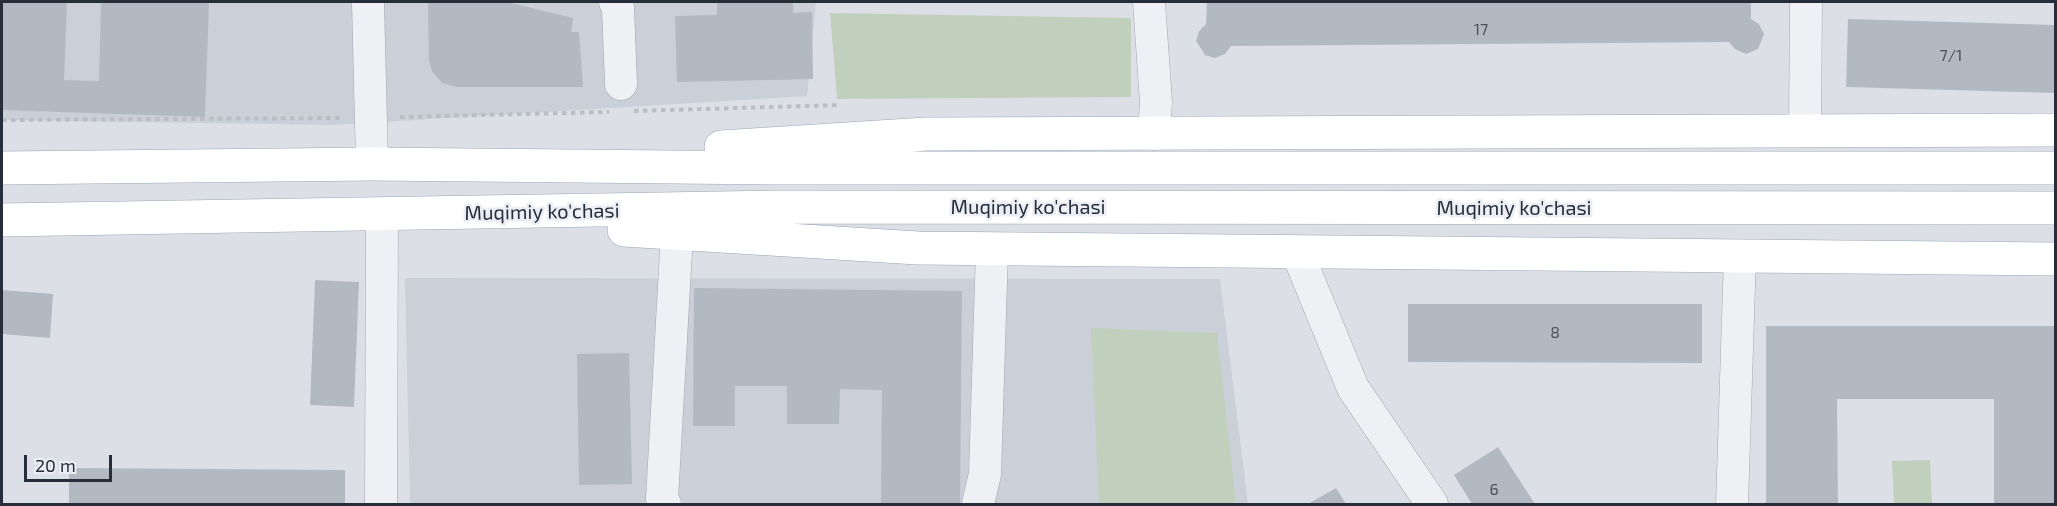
<!DOCTYPE html>
<html>
<head>
<meta charset="utf-8">
<style>
  body { margin:0 }
  #map { position:relative; width:2057px; height:506px; overflow:hidden; background:#dce0e6; font-family:"Exo 2",sans-serif }
  canvas { display:block }
  .frame { position:absolute; inset:0; border:3px solid #262e3c; pointer-events:none }
  .scale { position:absolute; left:24px; top:455px; width:88px; height:27px; box-sizing:border-box; border:3px solid #262e3c; border-top:0; padding-left:8px; font-size:18px; line-height:21px; white-space:nowrap; color:#262e3c; -webkit-text-stroke:4px #ebeef4; paint-order:stroke }
</style>
</head>
<body>
<div id="map">
<canvas width="2057" height="506"></canvas>
<div class="frame"></div>
<div class="scale">20 m</div>
</div>
<script>
const c = document.querySelector('canvas').getContext('2d');
c.lineJoin = 'round';
function fillPath(path, color) {
  c.fillStyle = color;
  c.fill(path, 'evenodd');
}
function poly(rows) {
  const path = new Path2D();
  for (const r of rows) {
    path.moveTo(r[0], r[1]);
    for (let i = 2; i < r.length; i += 2) path.lineTo(r[i], r[i + 1]);
  }
  return path;
}
function trace(path, color, width, dash) {
  c.strokeStyle = color;
  c.lineWidth = width;
  c.lineCap = dash ? 'butt' : 'round';
  c.setLineDash(dash || []);
  c.stroke(path);
}
function label(font, color, halo, rows, align = 'center') {
  c.font = font + ' "Exo 2",sans-serif';
  c.lineWidth = 5;
  c.setLineDash([]);
  c.textBaseline = 'middle';
  c.strokeStyle = halo;
  c.fillStyle = color;
  for (const [text, x, y, turn = 0] of rows) {
    c.save();
    c.translate(x, y);
    c.rotate((+turn || 0) * Math.PI / 180);
    c.textAlign = isNaN(turn) ? turn : align;
    if (halo) c.strokeText(text, 0, 0);
    c.fillText(text, 0, 0);
    c.restore();
  }
}
const built = poly([
  [2,2,816,2,807,96,333,125,2,120],
  [405,278,1220,279,1248,504,410,504]
]);
const green = poly([
  [830,13,1131,18,1131,97,837,99],
  [1091,328,1217,333,1236,504,1099,504],
  [1930,460,1932,504,1894,504,1892,461]
]);
const building = poly([
  [2,2,67,2,64,80,99,81,101,2,209,2,205,117,2,110],
  [428,2,507,2,573,18,571,32,579,32,583,87,457,87,442,83,432,71,429,61],
  [717,2,793,2,793,13,812,12,813,79,677,82,675,16,717,15],
  [1207,2,1751,2,1751,19,1759,24,1764,34,1758,49,1746,54,1735,49,1729,42,1231,46,1225,54,1215,58,1205,55,1196,41,1199,31,1206,24],
  [1848,19,2056,25,2056,93,1846,87],
  [315,280,359,282,354,407,310,405],
  [694,288,962,291,960,504,881,504,882,390,840,389,839,424,787,424,787,386,735,386,735,426,693,426],
  [2,290,53,294,50,338,2,334],
  [1408,304,1702,304,1702,363,1408,362],
  [1766,326,2056,326,2056,504,1994,504,1994,399,1837,399,1838,504,1766,504],
  [629,353,632,484,579,485,577,354],
  [1498,447,1535,504,1472,504,1454,475],
  [69,468,345,470,345,504,69,504],
  [1336,488,1346,504,1308,504]
]);
const path = poly([
  [634,111,840,105],
  [400,117,609,112],
  [2,120,342,118]
]);
const minor = poly([
  [368,2,372,164],
  [615,2,618,8,621,84],
  [1149,2,1156,102,1154,134],
  [1805,131,1806,2],
  [1297,252,1353,388,1432,504],
  [381,504,382,215],
  [665,504,662,499,677,233],
  [978,504,985,474,992,249],
  [1732,504,1740,256]
]);
const major = poly([
  [721,147,926,134,2056,130],
  [2,168,372,164,774,168,2056,168],
  [2,220,779,207,2056,208],
  [624,230,918,248,2056,259]
]);
const numberNames = [
  ["17",1481,30],
  ["7/1",1951,56],
  ["8",1555,333],
  ["6",1494,490]
];
const streetNames = [
  ["Muqimiy ko'chasi",1028,207],
  ["Muqimiy ko'chasi",1514,208],
  ["Muqimiy ko'chasi",542,212,-1]
];
fillPath(built, '#cacfd8');
fillPath(green, '#c1d0bd');
fillPath(building, '#b3b9c2');
trace(minor, '#a2a7b0', 33);
trace(major, '#9ba4b1', 34);
trace(path, '#babec4', 4, [4.5, 4.5]);
trace(minor, '#eef0f4', 32);
trace(major, '#fff', 33);
label('16px', '#49515e', null, numberNames);
label('20px', '#262e3c', '#ebeef4', streetNames);
</script>
</body>
</html>
